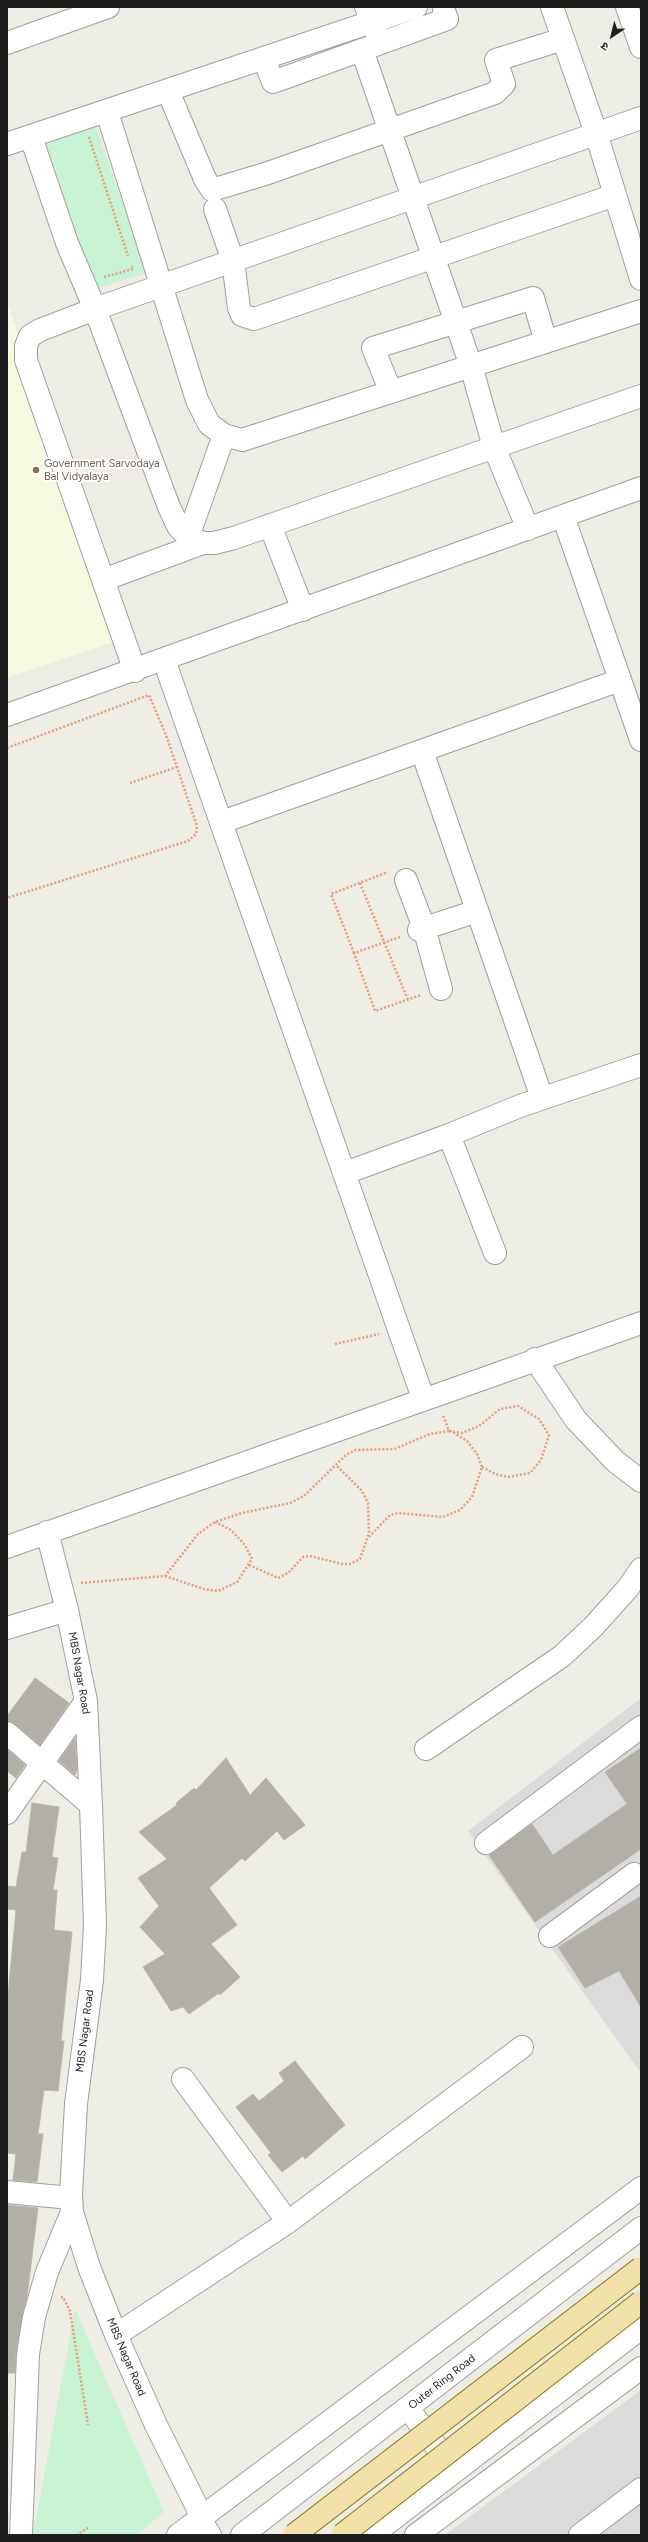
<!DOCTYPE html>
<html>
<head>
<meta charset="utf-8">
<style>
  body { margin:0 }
  #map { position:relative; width:648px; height:2542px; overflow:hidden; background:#edece5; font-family:Figtree,"Noto Sans Devanagari",sans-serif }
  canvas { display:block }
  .frame { position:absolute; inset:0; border:8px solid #1e1e1e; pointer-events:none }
  .north { position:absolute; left:592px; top:16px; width:40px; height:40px; -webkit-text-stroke:3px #fff; paint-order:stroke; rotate:215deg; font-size:11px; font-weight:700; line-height:16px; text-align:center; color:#1e1e1e }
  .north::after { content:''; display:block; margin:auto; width:14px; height:18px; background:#1e1e1e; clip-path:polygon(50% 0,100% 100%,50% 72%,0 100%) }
</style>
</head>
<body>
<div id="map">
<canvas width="648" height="2542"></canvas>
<div class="frame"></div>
<div class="north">उ</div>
</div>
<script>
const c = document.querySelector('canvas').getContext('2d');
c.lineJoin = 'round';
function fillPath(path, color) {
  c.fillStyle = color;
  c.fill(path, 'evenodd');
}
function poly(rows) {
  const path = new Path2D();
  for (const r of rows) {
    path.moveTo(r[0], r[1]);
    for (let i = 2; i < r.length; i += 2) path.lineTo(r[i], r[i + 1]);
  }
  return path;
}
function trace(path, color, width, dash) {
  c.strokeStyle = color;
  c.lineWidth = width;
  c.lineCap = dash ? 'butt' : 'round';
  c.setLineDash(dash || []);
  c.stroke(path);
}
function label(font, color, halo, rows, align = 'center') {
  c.font = font + ' Figtree,sans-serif';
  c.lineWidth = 4;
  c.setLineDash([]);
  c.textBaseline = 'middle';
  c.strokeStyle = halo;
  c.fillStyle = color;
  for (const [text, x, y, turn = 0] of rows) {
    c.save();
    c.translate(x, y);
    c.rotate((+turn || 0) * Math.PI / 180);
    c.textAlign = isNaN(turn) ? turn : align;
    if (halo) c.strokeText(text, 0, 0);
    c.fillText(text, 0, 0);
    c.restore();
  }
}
const residential = poly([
  [641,1698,641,2073,468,1831],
  [641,2390,641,2535,445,2535]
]);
const education = poly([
  [7,301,122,639,7,678]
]);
const park = poly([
  [94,122,147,273,94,289,40,140],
  [75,2309,164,2512,137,2535,33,2535]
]);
const building = poly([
  [35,1678,69,1703,40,1745,15,1724,7,1721,7,1716,35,1678],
  [75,1738,77,1769,75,1775,59,1761,75,1738],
  [641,1748,641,1849,535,1922,489,1855,532,1824,553,1855,627,1804,605,1772,641,1748],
  [7,1749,25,1765,16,1778,7,1771,7,1749],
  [226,1758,250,1795,266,1778,305,1825,284,1840,277,1831,245,1861,242,1858,209,1888,237,1925,211,1944,240,1977,220,1995,219,1993,189,2014,183,2007,171,2011,143,1967,165,1954,140,1927,159,1906,138,1878,167,1859,139,1832,177,1805,176,1803,194,1788,196,1790,226,1758],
  [32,1803,59,1807,52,1857,58,1858,53,1890,57,1890,54,1930,72,1932,61,2041,64,2041,58,2091,44,2090,38,2134,43,2134,37,2182,13,2180,16,2154,7,2153,7,2005,16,1910,7,1909,7,1894,8,1886,16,1887,22,1852,26,1852,32,1803],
  [641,1896,641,2007,619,1971,585,1988,558,1947,641,1896],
  [295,2061,345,2125,305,2159,303,2156,282,2172,268,2155,271,2153,236,2107,253,2094,259,2101,262,2099,284,2081,279,2073,295,2061],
  [7,2205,38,2208,27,2297,16,2352,15,2373,7,2373,7,2205]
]);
const path = poly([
  [89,137,128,256],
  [104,277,133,269,132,266],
  [7,748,149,695,166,735,197,826,196,834,188,841,7,898],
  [130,783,177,767],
  [360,883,408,1000],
  [400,937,354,953,375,1011,421,995],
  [354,953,331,894,388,872],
  [335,1344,379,1334],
  [449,1431,462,1433,479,1426,500,1409,518,1406,539,1419,549,1435,541,1460,530,1473,508,1477,495,1474,482,1467],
  [369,1537,390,1515,398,1513,443,1517,460,1510,472,1497,482,1467,477,1454,467,1441,451,1431],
  [249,1565,278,1578,288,1573,303,1557,310,1556,342,1564,350,1564,360,1559,369,1533,368,1503,362,1491,336,1465],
  [165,1576,204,1589,218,1591,237,1582,252,1559,245,1545,231,1530,215,1522],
  [81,1583,165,1576,198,1534,215,1522,242,1513,290,1503,304,1496,347,1454,356,1450,394,1449,430,1434,449,1431,443,1415],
  [61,2297,63,2297,70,2311,88,2425],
  [76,2535,88,2528]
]);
const minor = poly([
  [552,7,596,133,641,279],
  [627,7,641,47],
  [7,43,108,7],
  [381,43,447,19,444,11],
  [362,50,471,366,494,447,528,529],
  [264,59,273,82,381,43,366,7],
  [168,91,205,179,212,190,268,173,495,93,504,84,496,60,563,39],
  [107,112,197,400,209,424,224,435,242,440,641,311],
  [31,137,67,243,95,309,169,507,178,526,188,537,203,543,214,543,234,538,641,396],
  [7,144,416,7],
  [215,209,233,261,239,308,242,315,254,319,615,195],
  [391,392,373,348,533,298,546,342],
  [563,516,641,740],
  [270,525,303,610],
  [188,537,224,435],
  [103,580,203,543],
  [164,660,423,1398],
  [135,671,26,360,26,346,30,336,40,330,95,309,641,118],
  [7,715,641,488],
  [422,751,542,1098],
  [222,822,620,680],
  [406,880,424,928,441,989],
  [419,930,477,911],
  [449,1135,495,1253],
  [345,1173,449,1135,520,1106,641,1065],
  [535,1359,576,1420,616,1462,641,1481],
  [47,1532,67,1610,86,1701,91,1805,95,1925,92,1980,76,2104,71,2194,72,2212,89,2267,116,2335,156,2425,198,2509,199,2518,210,2535],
  [7,1547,641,1323],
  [7,1628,67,1610],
  [7,1733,91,1805],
  [426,1749,562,1656,594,1626,628,1588,641,1569],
  [7,1813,86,1701],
  [486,1843,641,1727],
  [550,1936,634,1874],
  [183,2079,288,2222],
  [7,2192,71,2198],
  [116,2335,288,2222,522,2047],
  [408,2408,454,2471],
  [21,2535,28,2354,34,2317,47,2272,72,2212],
  [178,2535,641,2188],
  [242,2535,641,2228],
  [372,2535,641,2328],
  [416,2535,641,2368],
  [580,2535,641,2489]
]);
const majorBridge = poly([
  [294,2535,641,2268],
  [342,2535,641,2302]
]);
const markers = [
  [36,470,4,"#8d6e63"]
];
const educationNames = [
  ["Government Sarvodaya",44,464],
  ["Bal Vidyalaya",44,477]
];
const streetNames = [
  ["MBS Nagar Road",79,1673,80],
  ["MBS Nagar Road",85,2031,-83],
  ["MBS Nagar Road",126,2357,67],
  ["Outer Ring Road",442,2382,-38]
];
fillPath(residential, '#dcdbdb');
fillPath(education, '#f5fbe0');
fillPath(park, '#c7f3d4');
fillPath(building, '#b2afa8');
trace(building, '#bdb6a9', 1);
trace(minor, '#9f9f9f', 24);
trace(path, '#e99d7a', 2.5, [2, 2]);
trace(minor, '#fff', 22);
trace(majorBridge, '#867812', 24, []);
trace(majorBridge, '#f1e0a7', 22);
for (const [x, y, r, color] of markers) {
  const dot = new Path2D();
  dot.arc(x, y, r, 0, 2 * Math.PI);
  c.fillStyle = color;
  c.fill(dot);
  trace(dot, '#fff', 1.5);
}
label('11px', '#785e54', '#fff', educationNames, 'left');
label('11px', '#1e1e1e', '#fff', streetNames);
</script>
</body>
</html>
